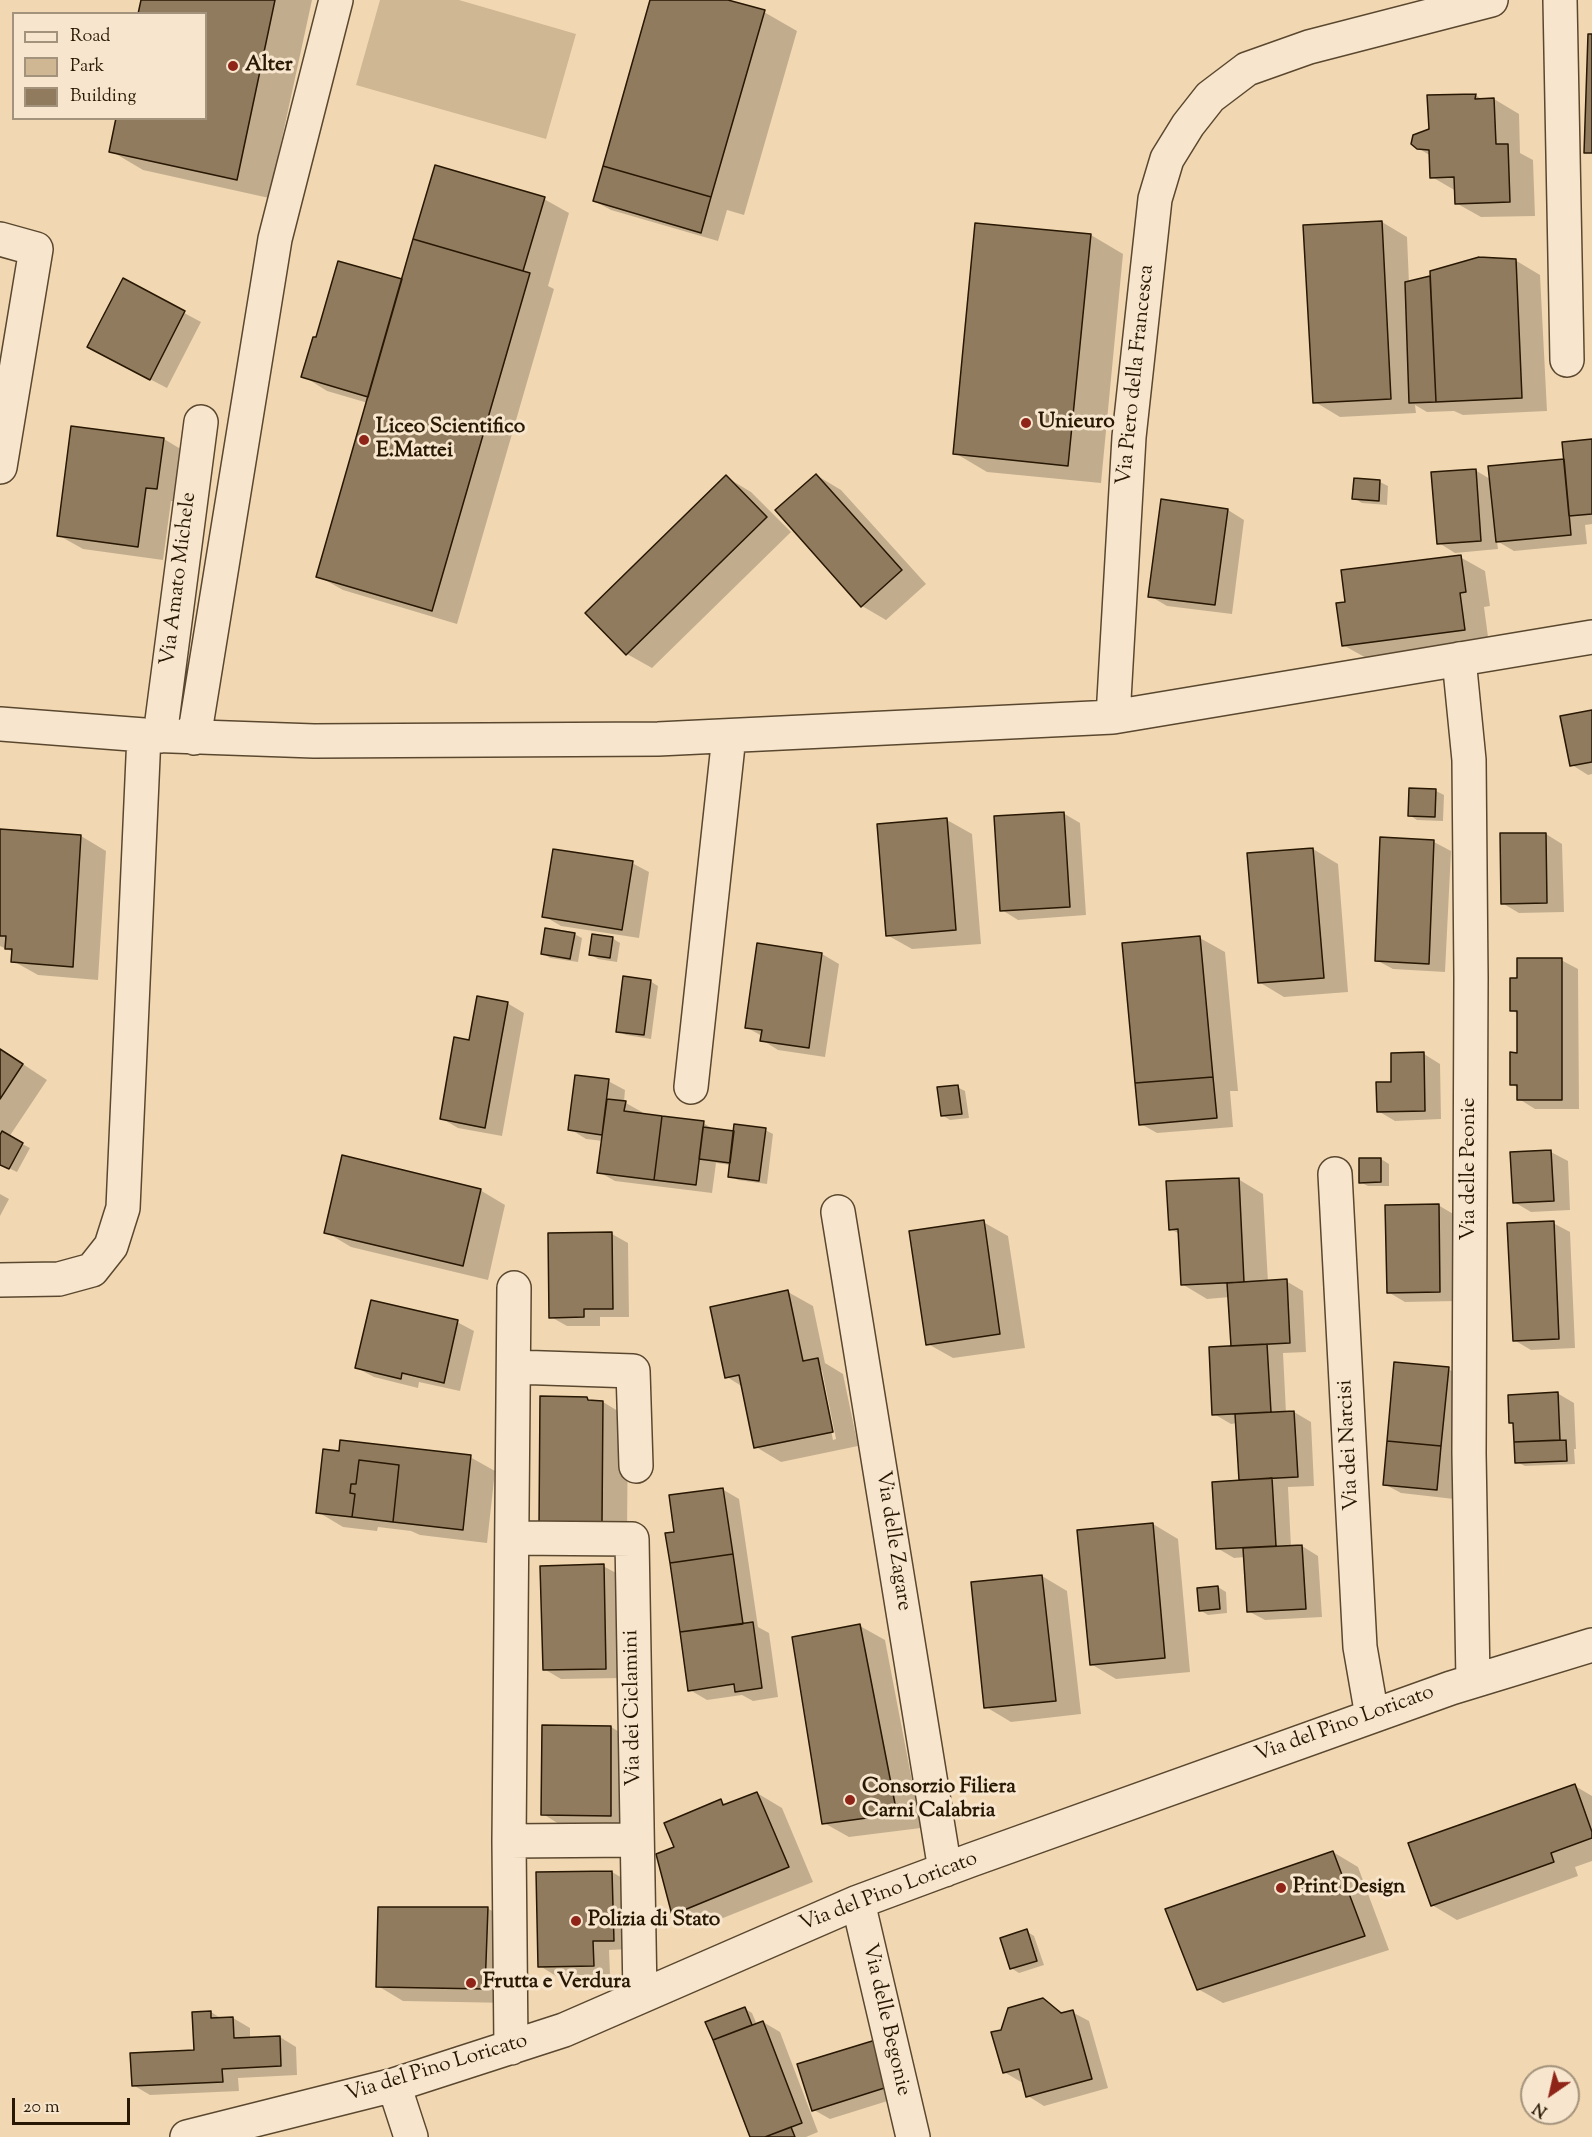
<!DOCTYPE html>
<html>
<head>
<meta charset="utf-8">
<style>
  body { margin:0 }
  #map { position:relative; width:1592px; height:2137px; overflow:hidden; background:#f2d8b2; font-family:"Sorts Mill Goudy",serif }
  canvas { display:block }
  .legend { position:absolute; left:12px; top:12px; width:195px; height:108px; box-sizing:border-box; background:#f7e6cd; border:2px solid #a4937c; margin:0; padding:8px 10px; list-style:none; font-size:18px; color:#271703 }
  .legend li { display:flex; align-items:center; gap:12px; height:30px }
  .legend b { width:30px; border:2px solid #a4937c }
  .north { position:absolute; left:1520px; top:2065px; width:60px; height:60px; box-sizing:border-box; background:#f7e6cd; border:2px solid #a4937c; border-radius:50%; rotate:214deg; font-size:16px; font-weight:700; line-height:24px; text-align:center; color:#271703 }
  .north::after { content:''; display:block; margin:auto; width:21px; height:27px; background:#8f2418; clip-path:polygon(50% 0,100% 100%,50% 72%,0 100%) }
  .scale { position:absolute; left:12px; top:2098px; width:118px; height:27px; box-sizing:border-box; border:3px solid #271703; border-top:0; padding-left:8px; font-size:18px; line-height:21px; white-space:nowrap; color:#271703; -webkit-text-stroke:4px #f7e6cd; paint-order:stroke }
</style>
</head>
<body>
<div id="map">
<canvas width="1592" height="2137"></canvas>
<ul class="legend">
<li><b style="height:8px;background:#f7e6cd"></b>Road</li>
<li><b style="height:16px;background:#cfb794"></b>Park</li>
<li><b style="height:16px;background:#917b5e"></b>Building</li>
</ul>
<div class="north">N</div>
<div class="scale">20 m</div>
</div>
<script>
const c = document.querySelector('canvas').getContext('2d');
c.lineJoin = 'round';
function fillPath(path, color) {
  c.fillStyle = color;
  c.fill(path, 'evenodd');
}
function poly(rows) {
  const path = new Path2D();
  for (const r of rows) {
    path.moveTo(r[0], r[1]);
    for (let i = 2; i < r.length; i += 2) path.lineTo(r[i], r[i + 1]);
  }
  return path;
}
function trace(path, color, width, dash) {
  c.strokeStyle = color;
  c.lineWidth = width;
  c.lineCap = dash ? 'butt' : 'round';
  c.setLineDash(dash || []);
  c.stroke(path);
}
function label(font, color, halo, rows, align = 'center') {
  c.font = font + ' "Sorts Mill Goudy",serif';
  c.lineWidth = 6;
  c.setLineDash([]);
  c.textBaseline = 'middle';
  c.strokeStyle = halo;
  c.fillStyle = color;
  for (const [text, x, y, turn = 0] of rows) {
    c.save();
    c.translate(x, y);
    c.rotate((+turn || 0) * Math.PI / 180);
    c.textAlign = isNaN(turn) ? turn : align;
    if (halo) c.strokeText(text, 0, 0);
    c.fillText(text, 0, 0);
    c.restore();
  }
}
const green = poly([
  [380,0,459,0,576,34,546,139,356,85]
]);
const shadow = poly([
  [143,0,312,0,269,198,143,170,111,151,206,118,206,14],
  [652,0,723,0,764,12,797,31,744,215,727,210,718,241,611,210,594,201],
  [1475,95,1483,100,1494,99,1519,114,1520,153,1533,160,1535,216,1481,217,1456,203,1456,191,1432,177,1431,156,1418,148,1430,130],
  [544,199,569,213,548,286,554,289,457,624,343,590,318,576,368,403,327,391,303,376],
  [1382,222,1407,237,1409,283,1515,260,1540,275,1547,411,1463,415,1454,411,1427,412,1415,405,1416,413,1340,417,1315,402],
  [1091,235,1123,254,1101,483,987,472,955,453],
  [123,280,201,322,167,388,105,356],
  [164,439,189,454,182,502,171,501,163,560,83,549,58,535],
  [1592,440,1592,524,1585,525,1587,544,1514,551,1497,541,1498,549,1455,553,1439,543,1475,470,1490,479,1565,460],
  [816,475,841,490,926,584,886,620,862,606],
  [726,477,751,492,791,532,652,668,627,654],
  [1355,480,1380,482,1388,486,1387,505,1362,503,1354,498],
  [1228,510,1244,520,1232,614,1167,606,1150,596],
  [1460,557,1485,571,1490,606,1484,607,1489,644,1368,659,1343,645,1347,603],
  [1592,711,1592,774,1588,775,1572,765],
  [1436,791,1444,795,1443,821,1417,820,1409,815],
  [1063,813,1080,823,1086,915,1018,920,1002,910],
  [947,820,972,834,981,944,912,949,887,935],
  [0,831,81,836,106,851,98,980,38,975,13,961,13,952,0,946],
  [1546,834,1562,844,1564,912,1519,913,1502,903],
  [1381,839,1434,842,1451,851,1445,972,1393,969,1376,960],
  [1313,849,1338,864,1348,992,1284,997,1259,982],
  [632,863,649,872,639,938,561,926,544,916],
  [574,934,582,938,578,962,550,958,542,953],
  [612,938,620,943,617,962,598,959,590,954],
  [1200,938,1225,952,1238,1091,1230,1091,1233,1127,1157,1133,1141,1124],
  [759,945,822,954,839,964,825,1057,778,1050,762,1040,762,1036,746,1027],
  [1561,960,1578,969,1579,1109,1535,1109,1519,1099,1519,1089,1512,1084,1518,1054,1518,1014,1512,1010,1518,979],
  [650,981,658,986,651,1039,626,1035,618,1031],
  [507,1003,524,1013,502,1136,458,1128,441,1118,470,1042],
  [0,1049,47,1080,9,1137,30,1148,17,1172,0,1164],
  [1424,1054,1440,1064,1441,1119,1395,1121,1378,1111,1393,1083],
  [608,1081,625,1090,624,1102,642,1112,642,1115,703,1123,717,1131,735,1133,765,1130,773,1134,767,1184,738,1180,730,1176,731,1165,716,1163,712,1193,615,1181,599,1172,603,1141,586,1139,570,1129],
  [957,1087,965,1091,969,1118,950,1120,942,1115],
  [1551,1152,1568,1161,1570,1210,1531,1212,1514,1202],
  [1381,1159,1389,1164,1389,1186,1368,1186,1360,1182,1360,1160],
  [1238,1179,1263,1194,1268,1282,1286,1281,1303,1291,1306,1352,1283,1353,1286,1413,1294,1412,1311,1422,1314,1486,1288,1487,1291,1547,1302,1546,1318,1556,1322,1617,1265,1620,1248,1611,1245,1557,1234,1558,1217,1548,1241,1481,1237,1423,1231,1424,1214,1414,1233,1348,1230,1297,1207,1299,1182,1284,1180,1234,1170,1229],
  [480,1190,505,1205,488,1280,351,1247,326,1232],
  [0,1194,9,1199,0,1216],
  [1438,1205,1455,1215,1457,1301,1405,1302,1388,1292],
  [983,1222,1008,1236,1025,1348,953,1358,928,1344],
  [1553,1223,1570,1232,1575,1348,1531,1350,1514,1340],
  [612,1234,628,1243,629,1317,600,1317,600,1326,567,1326,551,1317],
  [788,1292,813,1306,825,1363,843,1374,858,1446,781,1462,756,1447,743,1387,727,1377],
  [819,1370,822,1370,836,1439,833,1440],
  [457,1322,474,1331,460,1391,419,1382,418,1388,374,1377,357,1368],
  [1448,1369,1465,1379,1454,1499,1401,1493,1384,1484],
  [1557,1393,1574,1403,1576,1449,1574,1449,1575,1464,1525,1466,1517,1462,1515,1425,1510,1422],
  [587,1399,593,1402,603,1402,628,1417,627,1536,566,1539],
  [470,1457,495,1471,487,1543,420,1535,411,1531,378,1527,377,1531,343,1527,318,1512],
  [722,1489,739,1499,758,1627,769,1633,778,1697,753,1701,742,1695,707,1700,690,1690,676,1533],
  [1153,1524,1178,1539,1190,1672,1116,1679,1091,1664],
  [603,1566,620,1575,622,1678,561,1679,544,1669],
  [1042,1576,1067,1591,1081,1714,1011,1722,986,1707,972,1584],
  [1218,1587,1226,1592,1227,1613,1208,1615,1200,1610],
  [860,1626,885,1640,921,1828,849,1837,824,1823],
  [543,1726,611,1727,628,1737,627,1825,559,1824,543,1814],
  [1575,1786,1592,1796,1592,1861,1575,1867,1578,1876,1457,1920,1432,1905],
  [757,1793,782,1808,813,1882,698,1928,673,1914,676,1848,720,1801,727,1805],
  [1333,1852,1358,1867,1389,1950,1223,2003,1198,1989],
  [612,1872,629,1882,630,1949,609,1950,610,1974,556,1976,540,1966],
  [487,1908,512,1923,510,2003,403,2001,378,1986],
  [1026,1931,1034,1936,1044,1965,1019,1973,1011,1968],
  [1043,2000,1065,2014,1072,2012,1089,2021,1108,2088,1044,2106,1028,2096,1024,2081,1021,2082,1004,2072,1002,2031],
  [744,2008,752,2013,757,2025,763,2022,780,2032,818,2132,806,2137,752,2137,707,2023],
  [211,2012,222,2019,233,2018,250,2028,250,2039,280,2037,296,2047,297,2075,238,2078,239,2091,150,2095,133,2085,195,2052],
  [899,2049,913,2093,830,2119,814,2110]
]);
const building = poly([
  [141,0,275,0,237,180,109,152,116,118,206,118,206,14,138,14,141,0],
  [650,0,728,0,765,10,711,197,603,166,650,0],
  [1588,34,1592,34,1592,153,1584,153,1588,34],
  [1476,94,1475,99,1494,98,1496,144,1508,144,1510,202,1455,204,1454,177,1430,178,1429,150,1417,149,1411,144,1413,135,1429,129,1427,95,1476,94],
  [435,165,545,197,523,271,413,239,435,165],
  [603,166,711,197,701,233,593,201,603,166],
  [1382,221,1391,399,1313,403,1303,225,1382,221],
  [975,223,1091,234,1068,466,953,454,975,223],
  [413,239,530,273,432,611,316,577,413,239],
  [1479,257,1516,259,1522,398,1436,402,1430,271,1479,257],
  [338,261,402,279,368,397,301,377,313,337,316,337,338,261],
  [1430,276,1436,402,1409,403,1405,282,1430,276],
  [123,278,185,311,150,380,87,347,123,278],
  [71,426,164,438,157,489,146,488,138,547,57,536,71,426],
  [1592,439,1592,514,1569,516,1562,442,1592,439],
  [1564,459,1571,535,1496,542,1488,466,1564,459],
  [1476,469,1481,541,1437,544,1431,472,1476,469],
  [816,474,902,570,861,607,775,510,816,474],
  [726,475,767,517,626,655,585,613,726,475],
  [1354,478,1380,480,1379,501,1352,499,1354,478],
  [1161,499,1228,509,1215,605,1148,597,1161,499],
  [1461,555,1466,592,1460,593,1465,630,1342,646,1336,603,1345,602,1341,570,1461,555],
  [1592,710,1592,762,1570,766,1560,716,1592,710],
  [1409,788,1436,789,1435,817,1408,816,1409,788],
  [1064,812,1070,907,1000,911,994,816,1064,812],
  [947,818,956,930,886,936,877,824,947,818],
  [0,829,81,835,73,967,11,962,12,949,5,949,6,936,0,936,0,829],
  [1500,833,1546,833,1547,903,1501,904,1500,833],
  [1380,837,1434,840,1429,964,1375,961,1380,837],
  [1313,848,1324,978,1258,983,1247,853,1313,848],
  [553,849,633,861,622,930,542,917,553,849],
  [545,928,575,933,570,959,541,954,545,928],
  [592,934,613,937,610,958,589,955,592,934],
  [1200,936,1213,1077,1135,1083,1122,943,1200,936],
  [757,943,822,953,809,1048,760,1041,762,1030,745,1028,757,943],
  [1517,958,1562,958,1562,1100,1517,1100,1517,1085,1510,1085,1510,1052,1517,1053,1517,1011,1510,1011,1510,978,1517,978,1517,958],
  [623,976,651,980,644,1035,616,1032,623,976],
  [477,996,508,1002,485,1128,440,1119,454,1037,469,1040,477,996],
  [0,1049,23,1064,0,1099,0,1049],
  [1424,1052,1425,1111,1377,1112,1376,1082,1391,1082,1391,1053,1424,1052],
  [575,1075,609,1079,602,1135,568,1130,575,1075],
  [1213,1077,1217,1118,1139,1125,1135,1083,1213,1077],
  [958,1085,962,1114,941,1116,937,1087,958,1085],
  [607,1099,626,1101,624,1111,662,1116,654,1180,597,1173,607,1099],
  [662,1116,704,1121,696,1185,654,1180,662,1116],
  [734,1124,766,1128,759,1181,728,1177,734,1124],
  [703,1127,734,1131,730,1163,699,1159,703,1127],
  [2,1131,23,1143,9,1169,0,1165,0,1135,2,1131],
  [1551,1150,1554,1201,1513,1203,1510,1152,1551,1150],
  [342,1155,481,1189,463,1266,324,1233,342,1155],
  [1359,1158,1381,1158,1381,1182,1359,1183,1359,1158],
  [1239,1178,1244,1282,1181,1285,1178,1229,1169,1230,1166,1181,1239,1178],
  [1439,1204,1440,1292,1387,1293,1385,1205,1439,1204],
  [984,1220,1000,1334,926,1345,909,1231,984,1220],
  [1554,1221,1559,1339,1513,1341,1507,1223,1554,1221],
  [612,1232,613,1309,584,1309,584,1317,549,1318,548,1233,612,1232],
  [1287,1279,1290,1343,1231,1346,1227,1283,1287,1279],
  [788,1290,803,1361,818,1358,833,1432,754,1448,739,1375,725,1378,710,1307,788,1290],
  [371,1300,458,1320,444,1383,402,1373,401,1379,355,1368,371,1300],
  [1267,1344,1271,1412,1212,1415,1209,1347,1267,1344],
  [1394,1362,1449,1367,1441,1446,1387,1441,1394,1362],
  [1558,1392,1560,1440,1514,1442,1513,1423,1509,1423,1508,1395,1558,1392],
  [540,1396,587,1397,588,1400,603,1401,602,1522,585,1522,585,1527,539,1526,540,1396],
  [1294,1411,1298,1477,1239,1480,1235,1414,1294,1411],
  [340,1440,471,1455,463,1530,393,1522,399,1465,359,1460,356,1484,351,1484,350,1493,355,1494,352,1517,316,1513,323,1449,339,1451,340,1440],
  [1566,1440,1567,1461,1515,1463,1514,1442,1566,1440],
  [1387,1441,1441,1446,1437,1490,1383,1485,1387,1441],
  [359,1460,399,1465,393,1522,352,1517,355,1494,350,1493,351,1484,356,1484,359,1460],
  [1272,1478,1276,1546,1216,1549,1212,1482,1272,1478],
  [723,1488,733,1554,670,1563,665,1533,674,1532,669,1495,723,1488],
  [1153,1523,1165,1658,1090,1665,1077,1530,1153,1523],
  [1302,1545,1306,1609,1247,1612,1243,1548,1302,1545],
  [733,1554,743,1624,680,1632,670,1563,733,1554],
  [604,1564,606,1669,543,1670,540,1566,604,1564],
  [1042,1575,1056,1701,984,1708,971,1582,1042,1575],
  [1218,1586,1220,1609,1199,1611,1197,1588,1218,1586],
  [753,1622,762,1688,735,1692,734,1684,688,1691,680,1632,753,1622],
  [860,1624,897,1814,822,1824,792,1637,860,1624],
  [542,1725,611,1726,611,1816,541,1815,542,1725],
  [1575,1784,1592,1832,1592,1838,1551,1853,1554,1862,1431,1906,1408,1843,1575,1784],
  [757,1792,789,1867,672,1915,656,1854,674,1847,664,1823,721,1799,723,1805,757,1792],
  [1333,1851,1365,1936,1197,1990,1165,1909,1333,1851],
  [612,1871,614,1941,593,1941,594,1966,538,1967,536,1872,612,1871],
  [378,1907,488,1907,485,1989,376,1987,378,1907],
  [1027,1929,1037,1961,1010,1969,1000,1938,1027,1929],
  [1043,1998,1061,2013,1073,2010,1092,2079,1026,2097,1019,2069,1003,2073,991,2032,1001,2030,1008,2008,1043,1998],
  [745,2007,752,2025,713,2040,705,2022,745,2007],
  [211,2011,211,2018,233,2017,234,2038,280,2036,281,2066,222,2069,223,2082,132,2086,130,2053,194,2050,192,2012,211,2011],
  [763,2021,802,2123,765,2137,750,2137,713,2040,763,2021],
  [882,2038,897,2084,812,2111,797,2064,882,2038],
  [791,2127,795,2137,765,2137,791,2127]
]);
const minor = poly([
  [1560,0,1567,360],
  [0,239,36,249,0,467],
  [1459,659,1469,760,1471,978,1469,1453,1473,1681],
  [1113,717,1129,437,1155,199,1167,159,1188,125,1210,97,1247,69,1309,47,1491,0],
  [0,724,144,735,314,741,658,739,1113,717,1592,637],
  [160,736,201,422],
  [194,738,275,239,336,0],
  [691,1087,729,736],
  [1335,1174,1360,1647,1372,1716],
  [838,1212,945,1870],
  [0,1280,59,1279,92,1270,111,1246,123,1208,144,735],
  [514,1367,633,1371,636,1466],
  [513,1538,632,1539,640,1996],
  [509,1841,636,1840],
  [858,1902,913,2137],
  [511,2048,509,1841,514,1288],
  [394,2085,411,2137],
  [187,2137,394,2085,564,2030,858,1902,971,1860,1451,1688,1592,1645]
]);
const markers = [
  [233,66,6,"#8f2418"],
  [1026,423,6,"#8f2418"],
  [364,440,6,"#8f2418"],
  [850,1800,6,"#8f2418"],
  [1281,1888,6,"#8f2418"],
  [576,1921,6,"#8f2418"],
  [471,1983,6,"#8f2418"]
];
const poiNames = [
  ["Alter",245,66],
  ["Unieuro",1038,423],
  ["Liceo Scientifico",376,428],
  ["E.Mattei",376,452],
  ["Consorzio Filiera",862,1788],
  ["Carni Calabria",862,1812],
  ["Print Design",1293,1888],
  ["Polizia di Stato",588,1921],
  ["Frutta e Verdura",483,1983]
];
const streetNames = [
  ["Via Piero della Francesca",1137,375,-84],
  ["Via Amato Michele",180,579,-83],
  ["Via delle Peonie",1470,1169,-90],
  ["Via dei Narcisi",1350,1445,-93],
  ["Via delle Zagare",892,1541,81],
  ["Via dei Ciclamini",634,1708,-91],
  ["Via del Pino Loricato",1345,1725,-20],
  ["Via del Pino Loricato",889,1893,-21],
  ["Via delle Begonie",885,2020,77],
  ["Via del Pino Loricato",437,2069,-17]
];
fillPath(green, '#cfb794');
fillPath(shadow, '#0003');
fillPath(building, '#917b5e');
trace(building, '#271703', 1.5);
trace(minor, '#5a472f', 36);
trace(minor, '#f7e6cd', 33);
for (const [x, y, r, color] of markers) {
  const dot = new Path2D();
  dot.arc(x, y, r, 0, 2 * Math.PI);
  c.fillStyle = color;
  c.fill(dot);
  trace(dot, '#f7e6cd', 2);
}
label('bold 21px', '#271703', '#f7e6cd', poiNames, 'left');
label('21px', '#271703', '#f7e6cd', streetNames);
</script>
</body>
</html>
